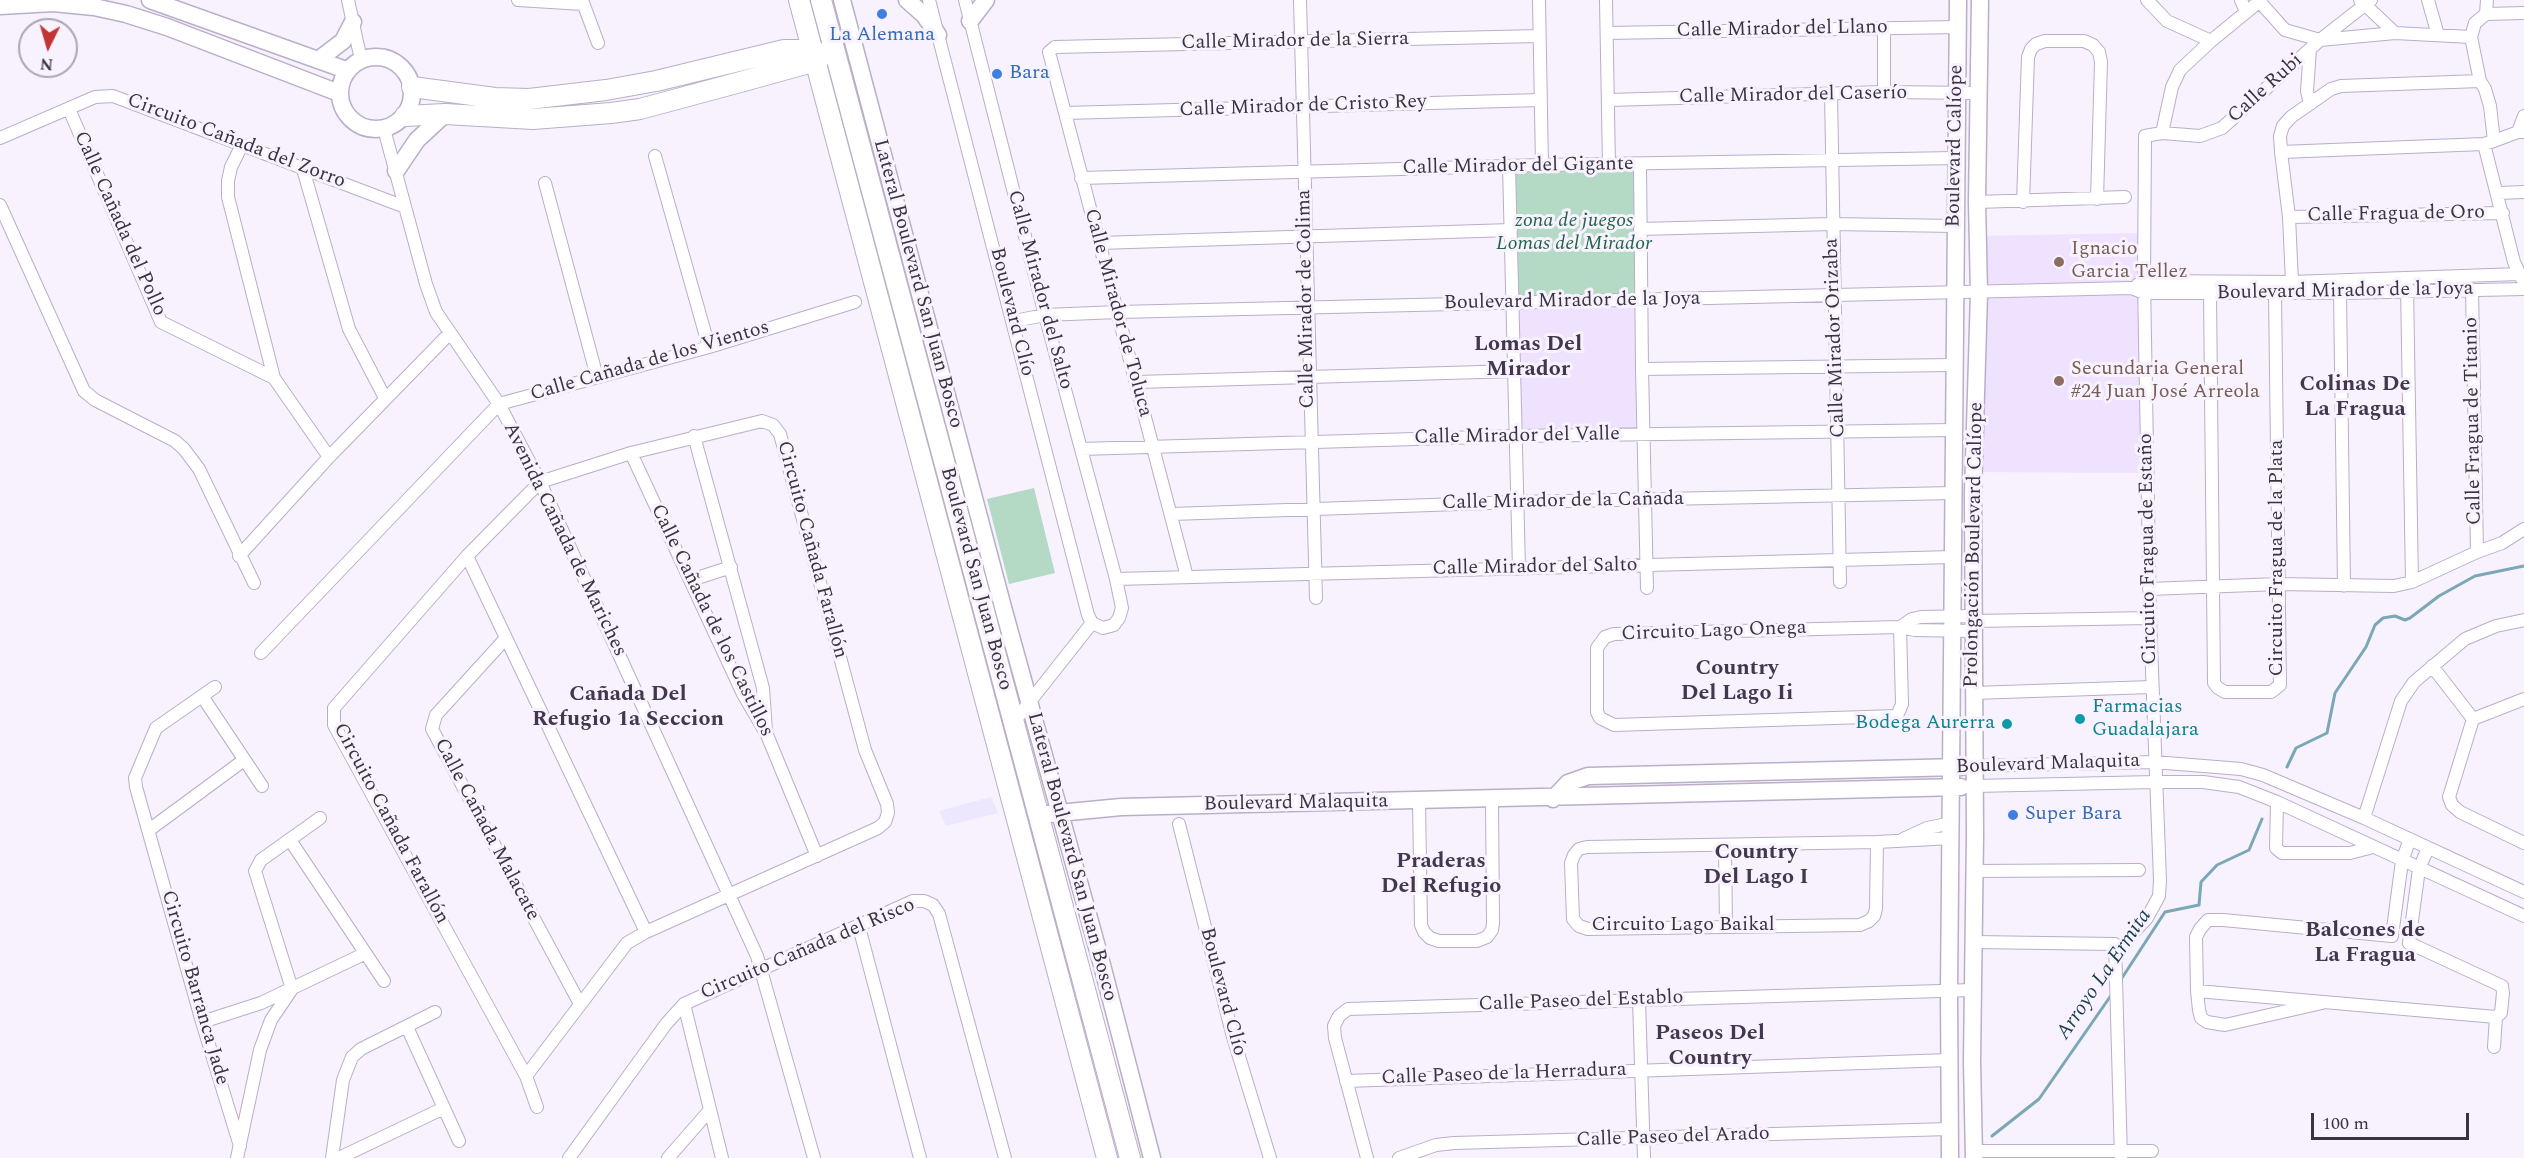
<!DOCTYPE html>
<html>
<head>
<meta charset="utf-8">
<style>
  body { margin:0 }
  #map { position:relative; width:2524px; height:1158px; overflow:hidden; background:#f7f2fe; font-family:Spectral,serif }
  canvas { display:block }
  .north { position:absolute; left:18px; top:18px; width:60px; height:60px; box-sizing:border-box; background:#f7f2fe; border:2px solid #aba6b2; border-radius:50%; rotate:185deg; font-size:16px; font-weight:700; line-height:24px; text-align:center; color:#39343f }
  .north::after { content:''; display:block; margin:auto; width:21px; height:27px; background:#c33434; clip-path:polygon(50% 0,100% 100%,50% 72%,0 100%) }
  .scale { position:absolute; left:2311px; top:1113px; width:158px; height:27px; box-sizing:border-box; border:3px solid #39343f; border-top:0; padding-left:8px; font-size:18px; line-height:21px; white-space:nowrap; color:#39343f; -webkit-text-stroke:4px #f7f2fe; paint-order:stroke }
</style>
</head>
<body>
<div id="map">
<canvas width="2524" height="1158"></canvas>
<div class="north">N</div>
<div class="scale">100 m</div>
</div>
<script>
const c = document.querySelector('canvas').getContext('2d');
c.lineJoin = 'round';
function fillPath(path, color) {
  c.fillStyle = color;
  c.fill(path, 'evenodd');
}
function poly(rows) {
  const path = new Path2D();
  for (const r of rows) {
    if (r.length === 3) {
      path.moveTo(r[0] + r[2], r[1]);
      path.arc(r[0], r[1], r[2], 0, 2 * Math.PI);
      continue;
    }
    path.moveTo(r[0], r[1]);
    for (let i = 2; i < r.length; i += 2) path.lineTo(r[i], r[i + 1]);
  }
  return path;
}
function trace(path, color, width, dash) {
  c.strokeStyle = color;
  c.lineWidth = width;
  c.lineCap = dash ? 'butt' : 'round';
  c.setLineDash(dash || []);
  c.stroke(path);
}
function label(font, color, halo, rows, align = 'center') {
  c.font = font + ' Spectral,serif';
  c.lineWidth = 6;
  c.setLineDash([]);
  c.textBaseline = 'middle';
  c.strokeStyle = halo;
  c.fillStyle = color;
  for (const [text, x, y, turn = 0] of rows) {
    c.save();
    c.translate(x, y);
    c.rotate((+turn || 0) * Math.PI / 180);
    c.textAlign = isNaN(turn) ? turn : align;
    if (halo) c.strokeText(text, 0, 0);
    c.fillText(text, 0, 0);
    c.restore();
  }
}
const industrial = poly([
  [991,797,998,813,946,826,939,811]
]);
const built = poly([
  [2140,233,2143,473,1975,472,1977,236],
  [1640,301,1644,434,1515,436,1512,306]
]);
const green = poly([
  [1637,163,1640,301,1512,306,1507,165],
  [1034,488,1055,573,1009,584,987,499]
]);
const stream = poly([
  [2287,767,2296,748,2327,733,2335,693,2366,647,2375,625,2383,618,2395,616,2405,620,2410,618,2439,596,2475,576,2524,566],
  [2120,981,2165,912,2199,905,2201,882,2217,865,2249,850,2262,819],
  [1992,1136,2039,1099,2112,994]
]);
const minor = poly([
  [348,0,361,60],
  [518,0,583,4],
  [582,0,598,43],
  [929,0,1088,615,1092,623],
  [965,0,1045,315,1116,579,1122,608,1119,618,1114,625,1103,628,1092,623],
  [1300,0,1316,598],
  [1539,0,1542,165],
  [1606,0,1609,165],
  [2147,0,2167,21,2211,41],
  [2241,0,2246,12],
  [2360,0,2395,33],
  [2428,0,2438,35],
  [2487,0,2486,14,2475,23,2471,37,2480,81,2485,89,2490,106,2494,141,2484,144,2514,262,2522,279],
  [2259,1,2285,30,2320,40,2395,33,2471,37],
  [2486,14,2524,13],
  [1884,28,1884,92],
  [1607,33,1958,27],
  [1831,94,1840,582],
  [1609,100,1884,92,1978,93],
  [2310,104,2307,91,2310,49],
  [69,109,161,322,274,378],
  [1065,113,1541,100],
  [384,129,426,284,436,312,499,404,540,482,757,956,814,1158],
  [2518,132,2524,116],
  [2162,133,2172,87,2180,70,2211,41,2261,0],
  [0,138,95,97,113,96,405,207],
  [2494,141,2518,132,2524,132],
  [242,145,231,167,228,181,228,197,274,378,329,457],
  [2281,152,2484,144],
  [655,156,709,347],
  [1640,165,1642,369,1647,588],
  [1509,166,1519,569],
  [303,169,349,329,385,398],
  [1081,178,1542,165,1956,158],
  [545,183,597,377],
  [2498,193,2524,192],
  [1977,202,2125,197],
  [2023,202,2028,57,2031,49,2036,44,2045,41,2084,41,2093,45,2099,52,2101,62,2097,199],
  [0,205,84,391,95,400,175,441,184,449,199,469,254,583],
  [2289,217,2503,213],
  [1640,229,1832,224,1955,226],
  [1099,243,1511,230],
  [2292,282,2289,217,2281,152,2280,136,2283,126,2291,117,2331,89,2341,86,2480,81],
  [2138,284,2144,281,2292,282,2519,274],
  [2407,286,2412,582],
  [2472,290,2477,552],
  [2210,293,2214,683,2218,688,2225,692,2271,692,2280,685,2275,293],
  [2340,293,2344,586],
  [1014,321,1045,315,1118,312,2131,288,2144,293,2340,293,2524,289],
  [1642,369,1954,365],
  [1137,382,1515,371],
  [694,436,763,688,766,731],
  [1081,449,1515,436,1954,430],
  [631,453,743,694,767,735,817,856],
  [1172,514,1517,502,1954,493],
  [239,556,329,457,449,334],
  [467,556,646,932],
  [1187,577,1049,52,1055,47,1539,36],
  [1116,579,1953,557],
  [691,580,731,567],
  [2149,589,2279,584,2394,586,2412,582,2477,552,2502,543,2524,529],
  [1973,621,2150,618],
  [1900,627,1902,704,1897,716,1614,725,1600,718,1597,712,1597,648,1605,637,1614,634,1900,627,1915,630,1973,631],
  [1900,627,1912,619,1921,617,1973,616],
  [506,638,436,715,432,729,580,1004],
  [261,653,499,404,709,347,855,302],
  [2432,666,2473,719],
  [215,687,156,728,135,778,136,787,202,1022,240,1146],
  [1973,693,2152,687],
  [202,696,262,786],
  [2524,699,2473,719,2449,797,2452,805,2460,812,2524,843],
  [1013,723,1092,623],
  [1974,766,2154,762,2241,769,2263,775,2364,818,2524,892],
  [1974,786,2155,782,2203,782,2239,787,2277,802,2524,916],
  [1419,801,1421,925,1424,932,1430,938,1439,941,1477,941,1487,937,1492,930,1493,923,1492,800],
  [2277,802,2276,848,2282,853,2350,853,2373,847],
  [2364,818,2401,701,2414,682,2465,639,2496,626,2524,620],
  [1179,824,1233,1037,1270,1158],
  [149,830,244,760],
  [1903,839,1927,828,1952,823],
  [290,840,384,981],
  [1877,842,1876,909,1874,916,1869,921,1860,925,1588,929,1579,926,1573,919,1571,863,1574,855,1579,849,1587,847,1877,842,1952,838],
  [1725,845,1726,927],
  [2428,848,2419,869,2409,943,2502,986,2503,993,2501,1013,2496,1017,2494,1047],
  [1975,871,2139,870],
  [859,927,920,1158],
  [2134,932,2147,918,2159,896,2160,880,2150,618,2144,281,2145,136,2162,133,2200,136,2222,128,2320,40,2371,0],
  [1974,942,2115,944,2121,1158],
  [2197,991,2496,1017],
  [1639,1000,1644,1158],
  [2322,1003,2225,1025,2207,1022,2201,1018,2199,1010,2197,991,2196,937,2200,929,2208,920,2223,920,2392,936,2402,861,2410,839],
  [684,1004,722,1158],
  [202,1022,261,1003,364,954],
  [407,1027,459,1141],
  [526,1076,627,943,646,932,878,828,885,822,888,813,887,804,865,750,780,434,773,425,762,421,631,453,540,482,467,556,334,708,334,725,526,1076,537,1107],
  [1346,1081,1949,1060],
  [1974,1151,2152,1151],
  [237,1158,260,1050,271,1020,292,989,255,871,261,860,320,818],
  [332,1158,343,1080,352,1057,361,1049,435,1012],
  [339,1158,444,1108],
  [569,1158,666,1024,684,1004,913,901,924,901,933,905,939,914,1005,1158],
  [668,1158,709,1111],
  [1367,1158,1335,1038,1334,1026,1339,1016,1348,1009,1973,990],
  [1399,1158,1436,1145,1454,1143,1950,1129]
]);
const tertiary = poly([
  [150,0,346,70],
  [842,0,1004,611,1102,965,1152,1158],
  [907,0,924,15,938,35],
  [0,6,53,3,94,7,126,14,167,27,339,93],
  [970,21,986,0],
  [376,93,36],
  [318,60,343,41,353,22],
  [396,171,417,140,445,114],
  [1553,799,1568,783,1588,776,1961,767],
  [1048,814,1121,807,1961,787],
  [1950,1158,1949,991,1958,0],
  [1974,1158,1972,1061,1975,835,1973,494,1979,293,1977,202,1980,0]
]);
const primary = poly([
  [799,0,1107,1158],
  [821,0,1130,1158],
  [412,87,495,98,529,99,606,90,656,81,784,50,806,50,823,54],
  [405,116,445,114,533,119,611,113,640,109,744,81,816,61,824,54]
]);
const markers = [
  [882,14,6,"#3f7fe0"],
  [997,74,6,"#3f7fe0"],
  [2059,262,6,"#8d6e63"],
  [2059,381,6,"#8d6e63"],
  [2080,719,6,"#0f9aa8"],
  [2007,724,6,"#0f9aa8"],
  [2013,815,6,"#3f7fe0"]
];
const streetNames = [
  ["Calle Mirador del Llano",1782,30,-1],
  ["Calle Mirador de la Sierra",1295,42,-1],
  ["Calle Rubi",2266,89,-42],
  ["Calle Mirador del Caserío",1793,96,-1],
  ["Calle Mirador de Cristo Rey",1303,107,-2],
  ["Circuito Cañada del Zorro",236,142,21],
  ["Boulevard Calíope",1956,146,-89],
  ["Calle Mirador del Gigante",1518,167,-1],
  ["Calle Fragua de Oro",2396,215,-1],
  ["Calle Cañada del Pollo",119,224,66],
  ["Lateral Boulevard San Juan Bosco",917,284,75],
  ["Calle Mirador del Salto",1039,290,75],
  ["Boulevard Mirador de la Joya",2345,292,-1],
  ["Calle Mirador de Colima",1307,299,-91],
  ["Boulevard Mirador de la Joya",1572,302,-1],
  ["Boulevard Clío",1011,312,76],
  ["Calle Mirador de Toluca",1117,313,75],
  ["Calle Mirador Orizaba",1836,338,-92],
  ["Calle Cañada de los Vientos",650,362,-16],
  ["Calle Fragua de Titanio",2474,421,-91],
  ["Calle Mirador del Valle",1517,437,-1],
  ["Calle Mirador de la Cañada",1563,502,-1],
  ["Avenida Cañada de Mariches",564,540,64],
  ["Prolongación Boulevard Calíope",1975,545,-89],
  ["Circuito Fragua de Estaño",2149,549,-91],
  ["Circuito Cañada Farallón",811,550,75],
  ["Circuito Fragua de la Plata",2278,558,-90],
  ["Calle Mirador del Salto",1535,568,-1],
  ["Boulevard San Juan Bosco",975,579,75],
  ["Calle Cañada de los Castillos",711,621,64],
  ["Circuito Lago Onega",1714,632,-2],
  ["Boulevard Malaquita",2048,765,-2],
  ["Boulevard Malaquita",1296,804,-1],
  ["Circuito Cañada Farallón",390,824,62],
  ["Calle Cañada Malacate",486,830,62],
  ["Lateral Boulevard San Juan Bosco",1071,857,75],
  ["Circuito Lago Baikal",1683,926],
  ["Circuito Cañada del Risco",808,950,-23],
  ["Circuito Barranca Jade",194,988,74],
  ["Boulevard Clío",1222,992,75],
  ["Calle Paseo del Establo",1581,1002,-2],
  ["Calle Paseo de la Herradura",1504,1075,-2],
  ["Calle Paseo del Arado",1673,1138,-2]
];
const shopNames = [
  ["La Alemana",882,36,"center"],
  ["Bara",1009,74],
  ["Super Bara",2025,815]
];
const parkNames = [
  ["zona de juegos",1574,222],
  ["Lomas del Mirador",1574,245]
];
const educationNames = [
  ["Ignacio",2071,250],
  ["Garcia Tellez",2071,273],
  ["Secundaria General",2071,370],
  ["#24 Juan José Arreola",2071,393]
];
const cultureNames = [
  ["Farmacias",2092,708],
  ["Guadalajara",2092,731],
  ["Bodega Aurerra",1995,724,"right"]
];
const waterNames = [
  ["Arroyo La Ermita",2105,975,-56]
];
const quarterNames = [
  ["Lomas Del",1528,346],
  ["Mirador",1528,371],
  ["Colinas De",2355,386],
  ["La Fragua",2355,411],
  ["Country",1737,670],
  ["Del Lago Ii",1737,695],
  ["Cañada Del",628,696],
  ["Refugio 1a Seccion",628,721],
  ["Country",1756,854],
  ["Del Lago I",1756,879],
  ["Praderas",1441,863],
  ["Del Refugio",1441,888],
  ["Balcones de",2365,932],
  ["La Fragua",2365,957],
  ["Paseos Del",1710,1035],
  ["Country",1710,1060]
];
fillPath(industrial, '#ece7fd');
fillPath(built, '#efe2fe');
fillPath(green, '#b4dac5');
trace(stream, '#7ca7b5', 3);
trace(minor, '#baaec8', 14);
trace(tertiary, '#baaec8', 19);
trace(primary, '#baaec8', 22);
trace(minor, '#fff', 12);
trace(tertiary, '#fff', 16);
trace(primary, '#fff', 20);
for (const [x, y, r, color] of markers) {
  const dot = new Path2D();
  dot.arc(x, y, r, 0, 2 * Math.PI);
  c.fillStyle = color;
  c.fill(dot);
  trace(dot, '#f7f2fe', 2);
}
label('20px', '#39343f', '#f7f2fe', streetNames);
label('20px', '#366cbe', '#f7f2fe', shopNames, 'left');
label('italic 20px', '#236347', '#f7f2fe', parkNames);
label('20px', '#785e54', '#f7f2fe', educationNames, 'left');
label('20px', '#0d838f', '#f7f2fe', cultureNames, 'left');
label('italic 21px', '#163d49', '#f7f2fe', waterNames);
label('bold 22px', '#42384e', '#f7f2fe', quarterNames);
</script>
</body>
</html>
